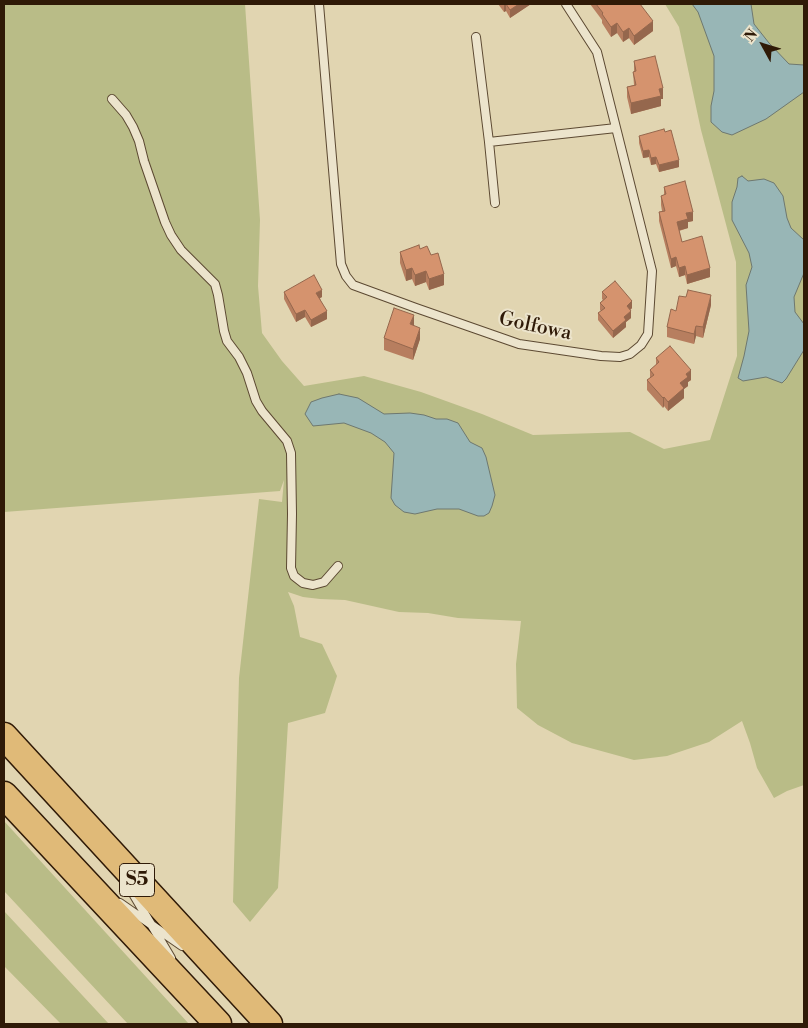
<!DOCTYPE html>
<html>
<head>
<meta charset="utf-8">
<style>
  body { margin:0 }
  #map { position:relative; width:808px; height:1028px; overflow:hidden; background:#e1d5b1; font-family:"Libre Bodoni",serif }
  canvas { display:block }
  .frame { position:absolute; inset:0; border:5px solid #2f1a07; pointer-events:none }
  .north { position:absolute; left:738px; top:20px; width:50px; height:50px; -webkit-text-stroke:4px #ece4cc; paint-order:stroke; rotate:309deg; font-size:14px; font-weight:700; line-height:20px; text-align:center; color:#2f1a07 }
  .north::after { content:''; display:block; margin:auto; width:18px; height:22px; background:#2f1a07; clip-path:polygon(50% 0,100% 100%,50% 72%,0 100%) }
</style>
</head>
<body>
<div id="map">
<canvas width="808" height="1028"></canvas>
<div class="frame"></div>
<div class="north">N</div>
</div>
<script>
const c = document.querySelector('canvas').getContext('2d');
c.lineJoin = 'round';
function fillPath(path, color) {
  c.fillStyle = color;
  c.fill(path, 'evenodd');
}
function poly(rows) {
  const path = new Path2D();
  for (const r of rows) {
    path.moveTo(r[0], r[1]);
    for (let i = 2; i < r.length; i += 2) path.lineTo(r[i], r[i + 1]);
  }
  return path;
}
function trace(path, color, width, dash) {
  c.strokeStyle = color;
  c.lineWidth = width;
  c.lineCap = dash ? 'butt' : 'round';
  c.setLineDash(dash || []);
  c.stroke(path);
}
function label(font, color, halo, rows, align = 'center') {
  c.font = font + ' "Libre Bodoni",serif';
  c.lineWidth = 4;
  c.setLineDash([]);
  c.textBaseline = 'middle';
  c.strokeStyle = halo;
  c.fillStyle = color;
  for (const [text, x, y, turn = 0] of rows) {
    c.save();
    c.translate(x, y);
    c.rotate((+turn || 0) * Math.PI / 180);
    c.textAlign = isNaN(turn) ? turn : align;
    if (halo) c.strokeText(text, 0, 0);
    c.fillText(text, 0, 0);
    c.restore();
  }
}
const green = poly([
  [4,4,245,4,260,220,258,286,262,333,282,361,304,386,364,376,421,392,482,414,533,435,630,432,664,449,710,440,737,356,736,262,701,130,679,27,665,4,804,4,804,785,787,791,774,798,757,768,750,743,742,721,709,742,667,756,634,760,572,743,538,725,517,708,516,664,521,621,458,618,428,613,399,612,345,600,320,599,303,597,288,592,294,606,300,637,322,644,337,676,325,713,288,723,278,888,250,922,233,902,239,678,259,499,282,502,284,480,280,491,4,512],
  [4,821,189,1024,128,1024,4,891],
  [4,911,109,1024,61,1024,4,966]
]);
const water = poly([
  [692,4,751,4,754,24,769,43,789,64,804,65,804,92,766,119,732,135,722,132,711,122,711,106,714,91,714,56,698,12,692,4],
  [742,176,748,181,764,179,774,183,783,196,787,218,791,228,804,240,804,273,794,297,795,312,804,324,804,350,786,379,782,383,766,377,743,381,738,378,744,356,749,331,746,285,752,267,749,253,732,220,732,202,737,187,738,178,742,176],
  [339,394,358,398,384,414,410,413,424,415,436,419,447,419,458,423,470,442,482,448,486,457,495,495,492,506,489,513,484,516,478,516,459,509,437,509,415,514,404,512,395,505,391,498,394,453,385,442,371,433,344,423,313,426,305,414,311,402,322,398,339,394]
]);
const lane = poly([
  [319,4,341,264,346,276,353,285,416,308,519,344,601,356,620,357,630,354,641,345,648,334,652,271,597,52,566,4],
  [476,37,489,142],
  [112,99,126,115,133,127,139,141,144,161,165,222,171,235,181,250,215,284,218,295,224,331,227,341,239,357,247,373,256,401,262,411,287,441,291,453,292,514,291,568,294,576,303,583,313,585,324,582,338,566],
  [495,203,489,142,616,128],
  [132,892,171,958],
  [120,903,182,946]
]);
const highway = poly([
  [4,736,269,1024],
  [4,795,218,1024]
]);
const wall = poly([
  [498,4,531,4,510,18,506,11,504,12],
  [590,4,640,4,653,31,634,45,629,38,623,42,617,33,611,37,602,23,602,20],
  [634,61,663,99,661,99,661,106,631,114,627,97,627,87,634,85,633,72,634,72],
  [639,136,679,167,659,172,656,164,651,165,649,157,643,158,639,143],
  [664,187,693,221,688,222,688,228,679,231,682,242,710,277,687,284,685,275,679,277,676,266,671,268,659,221,659,212,662,211,661,205,661,196,664,195],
  [420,249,431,255,444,285,429,290,426,282,415,286,412,279,406,281,400,263,400,252],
  [284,292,322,297,320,298,327,319,311,327,305,317,296,322,284,299],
  [602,292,632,308,630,310,631,318,626,322,626,327,613,338,598,320,598,313,601,311,600,310,600,303,603,300,602,299],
  [711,305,703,338,696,336,694,344,667,337,667,327,676,311],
  [414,325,420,339,413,360,384,350,384,338],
  [656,358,691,380,688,382,688,386,684,389,684,398,668,411,664,406,663,408,647,390,647,380,650,378,650,370,656,365]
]);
const shadedWall = poly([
  [504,4,506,4,506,11,504,12],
  [519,4,531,4,510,18,510,10],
  [653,21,653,31,634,45,634,36],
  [617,23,617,33,611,37,611,27],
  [629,28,629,38,623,42,623,32],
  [663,88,663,99,661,99,661,106,631,114,631,103,659,89],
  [649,150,649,157,643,158,643,151],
  [656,157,656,164,651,165,651,158],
  [679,160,679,167,659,172,659,165],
  [693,212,693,221,688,222,688,228,677,231,677,222,686,213],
  [676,257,676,266,671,268,671,259],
  [685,266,685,275,679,277,679,268],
  [412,268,412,279,406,281,406,270],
  [710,268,710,277,687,284,687,275],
  [426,271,426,282,415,286,415,275],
  [444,274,444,285,429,290,429,279],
  [322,290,322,297,316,300,316,293],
  [711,295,711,305,703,338,703,327],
  [632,301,632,308,627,313,627,306],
  [305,310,305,317,296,322,296,314],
  [327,311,327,319,311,327,311,320],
  [631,311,631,318,626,322,626,327,613,338,613,331,624,317],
  [414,315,414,327,410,324],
  [696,326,696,336,694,344,694,334],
  [420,328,420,339,413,360,413,349],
  [691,370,691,380,688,382,688,386,684,389,684,398,668,411,668,402,686,374],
  [664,397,664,406,663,408,663,398]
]);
const building = poly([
  [506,4,519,4,510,10,506,4],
  [596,4,640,4,653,21,634,36,629,28,623,32,617,23,611,27,602,14,603,13,596,4],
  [655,56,663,88,659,89,661,96,631,103,627,87,636,85,633,72,636,71,634,61,655,56],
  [664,129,665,132,671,130,679,160,659,165,656,157,651,158,649,150,643,151,639,136,664,129],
  [685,181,693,212,686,213,688,219,677,222,682,242,702,236,710,268,687,275,685,266,679,268,676,257,671,259,659,212,665,211,661,196,666,194,664,187,685,181],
  [419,245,420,249,427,246,431,255,438,253,444,274,429,279,426,271,415,275,412,268,406,270,400,252,419,245],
  [314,275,322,290,316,293,327,311,311,320,305,310,296,314,284,292,314,275],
  [615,281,632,301,627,306,631,311,624,317,626,320,613,331,598,313,605,308,600,303,607,297,602,292,615,281],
  [688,290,711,295,703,327,696,326,694,334,667,327,671,309,676,311,679,296,686,297,688,290],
  [394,308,414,315,410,324,420,328,413,349,384,338,394,308],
  [670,346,691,370,686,374,688,377,680,383,684,388,668,402,664,397,663,398,647,380,654,375,650,370,659,362,656,358,670,346]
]);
const shields = [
  [137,880,35]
];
const shieldNames = [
  ["S5",137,880]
];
const streetNames = [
  ["Golfowa",535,327,12]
];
fillPath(green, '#b9bc87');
fillPath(water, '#98b6b6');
trace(water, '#6e7870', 1);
trace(lane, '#5c4932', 10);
trace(highway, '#2f1a07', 29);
trace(lane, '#ece4cc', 8);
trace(highway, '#e0ba78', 26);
fillPath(wall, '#b77e5f');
fillPath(shadedWall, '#95674d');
fillPath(building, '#d5936e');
trace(building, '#95674d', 1);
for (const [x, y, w] of shields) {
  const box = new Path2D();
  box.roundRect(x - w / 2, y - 16.5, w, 33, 4);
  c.fillStyle = '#ece4cc';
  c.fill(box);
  trace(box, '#2f1a07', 1);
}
label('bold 19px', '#2f1a07', null, shieldNames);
label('20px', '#2f1a07', '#ece4cc', streetNames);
</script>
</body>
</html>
